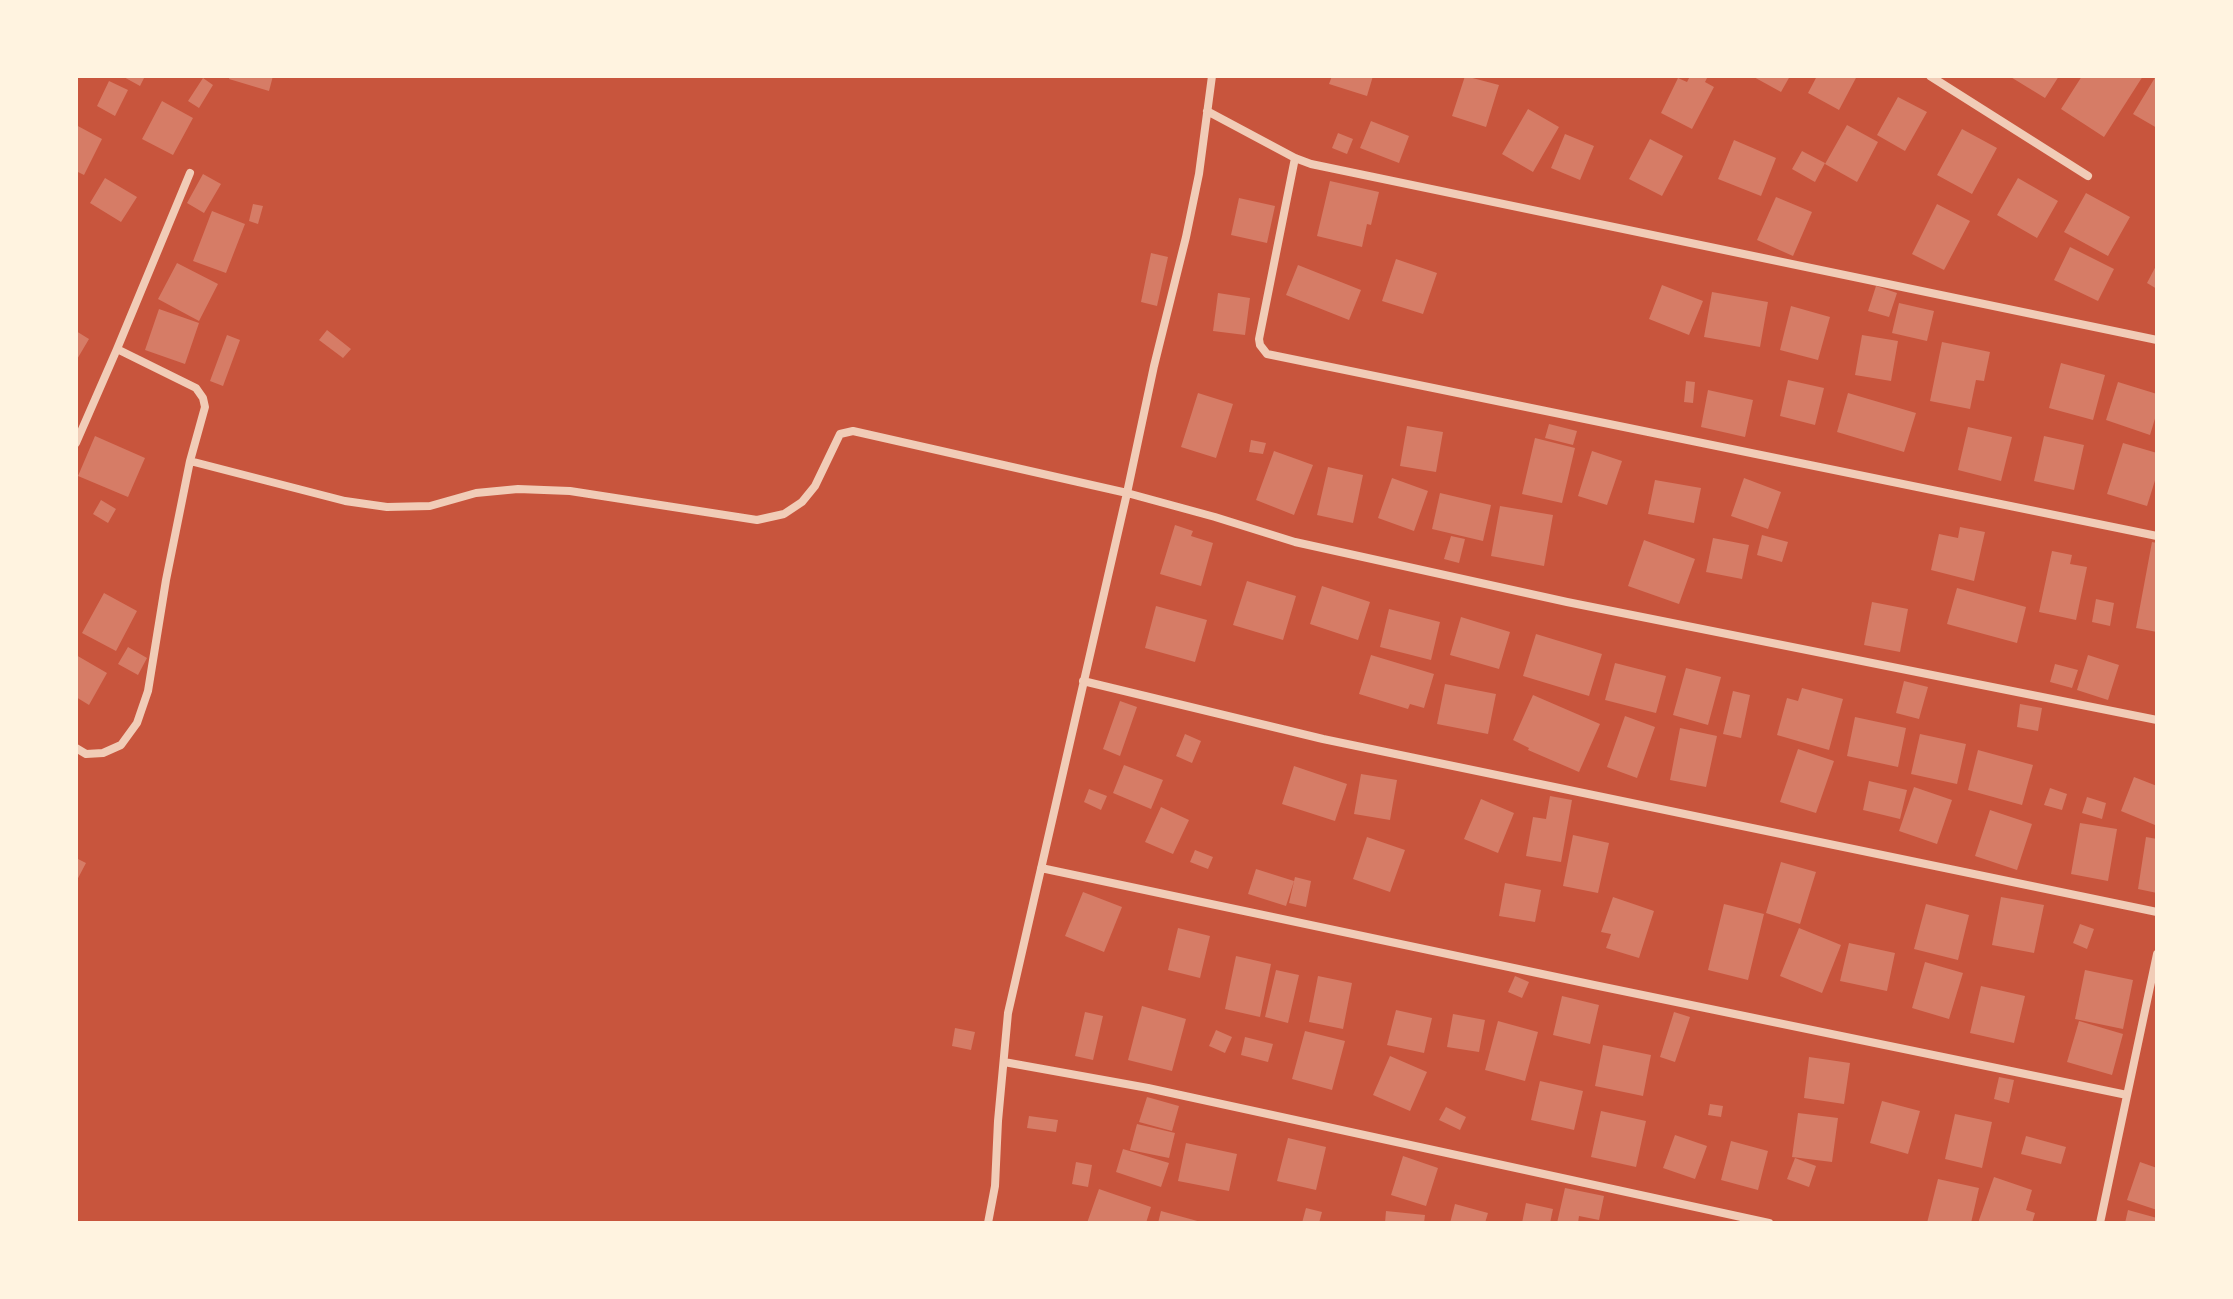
<!DOCTYPE html>
<html>
<head>
<meta charset="utf-8">
<style>
  body { margin:0 }
  #map { position:relative; width:2233px; height:1299px; overflow:hidden; background:#c8553d; font-family:Poppins,sans-serif }
  canvas { display:block }
  .frame { position:absolute; inset:0; border:78px solid #fff3e0; pointer-events:none }
</style>
</head>
<body>
<div id="map">
<canvas width="2233" height="1299"></canvas>
<div class="frame"></div>
</div>
<script>
const c = document.querySelector('canvas').getContext('2d');
c.lineJoin = 'round';
function fillPath(path, color) {
  c.fillStyle = color;
  c.fill(path, 'evenodd');
}
function poly(rows) {
  const path = new Path2D();
  for (const r of rows) {
    path.moveTo(r[0], r[1]);
    for (let i = 2; i < r.length; i += 2) path.lineTo(r[i], r[i + 1]);
  }
  return path;
}
function trace(path, color, width, dash) {
  c.strokeStyle = color;
  c.lineWidth = width;
  c.lineCap = dash ? 'butt' : 'round';
  c.setLineDash(dash || []);
  c.stroke(path);
}
const building = poly([
  [122,76,145,76,140,86],
  [230,76,273,76,269,91,229,79],
  [1332,76,1373,76,1367,96,1329,84],
  [1465,76,1499,85,1486,127,1452,116],
  [1690,76,1708,76,1705,82,1714,87,1692,129,1661,113,1678,78,1687,82],
  [1752,76,1790,76,1781,92],
  [1817,76,1857,76,1839,110,1808,93],
  [2009,76,2059,76,2045,98],
  [2082,76,2143,76,2104,137,2061,109],
  [2156,76,2157,76,2157,128,2133,114],
  [203,78,213,85,199,108,188,101],
  [109,81,128,90,115,116,97,106],
  [1898,97,1927,112,1905,151,1877,135],
  [162,101,193,118,173,155,142,139],
  [1528,109,1559,127,1533,172,1502,154],
  [1371,121,1409,136,1399,163,1360,148],
  [76,125,102,139,84,175,76,171],
  [1847,125,1878,142,1857,182,1825,164],
  [1962,129,1997,148,1972,194,1937,175],
  [1338,133,1353,139,1347,154,1332,148],
  [1565,134,1594,146,1580,180,1551,168],
  [1650,139,1683,156,1662,196,1629,179],
  [1734,140,1776,158,1761,196,1718,179],
  [1802,151,1825,163,1815,182,1792,169],
  [203,174,221,184,204,213,187,203],
  [105,178,137,197,121,222,90,203],
  [2018,178,2058,201,2037,238,1997,215],
  [1330,181,1379,192,1371,225,1367,224,1362,247,1317,236],
  [2086,193,2130,217,2108,256,2064,232],
  [1776,197,1812,212,1793,256,1757,240],
  [1239,198,1275,206,1267,243,1231,235],
  [253,204,263,206,258,224,249,221],
  [1937,204,1970,221,1944,270,1912,254],
  [212,211,245,224,226,273,193,261],
  [2070,247,2114,269,2098,301,2054,280],
  [1151,253,1168,257,1157,306,1141,302],
  [1396,259,1437,273,1423,314,1382,301],
  [177,263,218,284,199,321,158,299],
  [2157,264,2157,289,2147,283],
  [1298,265,1361,290,1349,320,1286,295],
  [1662,285,1703,301,1689,335,1649,319],
  [1876,286,1897,293,1889,317,1868,311],
  [1712,292,1768,302,1760,347,1704,337],
  [1218,293,1250,298,1245,335,1213,331],
  [1899,303,1934,311,1927,341,1892,333],
  [1791,306,1830,317,1818,360,1780,350],
  [159,309,199,323,185,364,145,350],
  [327,330,351,349,343,358,319,340],
  [76,331,89,339,76,361],
  [227,335,240,340,223,386,210,381],
  [1862,335,1898,341,1891,381,1855,375],
  [1942,342,1990,352,1984,381,1976,380,1970,409,1930,401],
  [2061,363,2105,375,2093,420,2049,408],
  [1788,380,1824,388,1815,425,1780,416],
  [1686,381,1695,382,1693,403,1684,402],
  [2118,382,2157,394,2157,412,2150,435,2106,420],
  [1708,390,1753,400,1745,437,1701,427],
  [1198,393,1233,404,1216,458,1181,447],
  [1848,393,1916,413,1904,452,1837,432],
  [1549,424,1577,431,1573,445,1545,438],
  [1407,426,1443,432,1436,472,1400,466],
  [1968,427,2012,437,2001,481,1958,470],
  [95,436,145,458,128,497,78,476],
  [2044,436,2084,445,2074,490,2034,481],
  [1535,438,1575,448,1562,503,1522,494],
  [1251,440,1266,443,1263,454,1249,452],
  [2123,443,2157,453,2157,474,2147,506,2107,494],
  [1274,451,1313,465,1294,515,1256,500],
  [1592,451,1622,461,1607,505,1578,496],
  [1328,467,1363,475,1353,523,1317,515],
  [1392,478,1428,491,1414,531,1378,518],
  [1744,478,1781,492,1768,529,1731,516],
  [1655,480,1701,488,1694,523,1648,514],
  [1440,493,1491,505,1483,541,1432,529],
  [101,500,116,509,108,523,93,514],
  [1500,506,1553,515,1544,566,1491,556],
  [1175,525,1193,531,1191,536,1213,543,1201,586,1160,574],
  [1960,527,1985,532,1974,581,1931,570,1939,534,1958,538],
  [1762,535,1788,542,1782,562,1757,555],
  [1451,536,1465,539,1459,563,1444,559],
  [1713,538,1749,545,1742,579,1706,572],
  [1644,540,1695,559,1679,604,1628,586],
  [2152,542,2157,543,2157,632,2136,628],
  [2052,551,2072,555,2070,564,2087,567,2076,620,2039,612],
  [1247,581,1296,596,1283,640,1233,625],
  [1322,586,1370,602,1358,640,1310,624],
  [1957,588,2026,607,2017,643,1947,624],
  [104,593,137,611,116,651,82,633],
  [2096,599,2114,603,2110,626,2092,622],
  [1872,602,1908,609,1900,652,1864,645],
  [1156,606,1207,620,1195,662,1145,648],
  [1389,609,1440,622,1431,660,1380,647],
  [1461,617,1510,632,1499,669,1450,655],
  [1536,634,1602,654,1589,696,1523,676],
  [128,647,147,658,138,675,118,664],
  [76,655,107,673,89,705,76,697],
  [1371,655,1434,674,1424,708,1410,704,1408,709,1359,694],
  [2088,655,2119,665,2108,700,2077,690],
  [1615,663,1666,676,1656,713,1605,700],
  [2055,664,2078,670,2072,688,2050,682],
  [1686,668,1721,677,1708,725,1673,715],
  [1904,681,1928,687,1919,719,1896,713],
  [1445,684,1496,694,1488,734,1437,724],
  [1802,688,1843,699,1829,750,1777,735,1787,698,1798,701],
  [1733,691,1750,695,1741,738,1723,734],
  [1533,695,1600,724,1579,772,1528,750,1529,748,1513,740],
  [1120,701,1137,707,1120,756,1103,749],
  [2020,704,2042,708,2038,731,2017,727],
  [1625,716,1655,727,1637,778,1607,767],
  [1855,717,1906,728,1898,767,1847,756],
  [1680,728,1717,736,1706,787,1670,780],
  [1185,734,1201,741,1192,763,1176,756],
  [1920,734,1966,744,1957,784,1911,774],
  [1798,749,1834,761,1816,813,1780,802],
  [1978,750,2033,765,2022,805,1968,790],
  [1124,765,1163,780,1151,809,1113,793],
  [1294,766,1347,784,1335,821,1282,804],
  [1361,774,1397,780,1390,820,1354,814],
  [2134,777,2157,786,2155,825,2121,811],
  [1869,781,1907,790,1900,819,1863,810],
  [1914,787,1952,800,1937,844,1899,831],
  [2050,788,2067,794,2062,810,2044,805],
  [1089,789,1107,796,1101,810,1084,802],
  [1550,796,1572,800,1561,862,1526,856,1533,817,1546,819],
  [2087,797,2106,803,2102,819,2082,813],
  [1481,799,1514,813,1498,853,1464,839],
  [1161,807,1189,820,1173,854,1145,842],
  [1990,810,2032,824,2017,870,1975,856],
  [2080,823,2117,829,2108,881,2071,874],
  [1573,835,1609,843,1598,893,1563,886],
  [1367,837,1405,850,1390,892,1353,879],
  [2146,837,2157,839,2157,893,2138,889],
  [1195,850,1213,857,1208,869,1190,862],
  [76,858,86,863,76,882],
  [1781,862,1816,872,1800,924,1766,913],
  [1256,869,1294,881,1286,906,1248,894],
  [1295,877,1311,881,1306,907,1289,903],
  [1505,883,1541,890,1535,922,1499,916],
  [1083,892,1122,907,1104,952,1065,936],
  [1613,897,1654,911,1639,958,1606,948,1611,934,1601,932],
  [2001,897,2044,905,2034,953,1992,945],
  [1724,904,1764,914,1748,980,1708,970],
  [1926,904,1969,915,1958,960,1914,949],
  [2080,924,2094,929,2087,949,2073,943],
  [1178,928,1210,936,1200,978,1168,970],
  [1799,928,1841,945,1822,993,1780,976],
  [1849,943,1895,953,1887,991,1840,981],
  [1236,956,1271,964,1260,1017,1225,1009],
  [1925,962,1963,973,1949,1019,1912,1008],
  [1276,970,1299,975,1288,1023,1265,1017],
  [2085,970,2133,980,2123,1029,2075,1019],
  [1318,976,1352,983,1343,1029,1309,1022],
  [1515,976,1529,982,1522,998,1508,992],
  [1981,986,2025,996,2014,1043,1970,1033],
  [1562,996,1599,1005,1590,1044,1553,1035],
  [1142,1006,1186,1019,1172,1071,1128,1060],
  [1396,1010,1432,1018,1424,1053,1387,1045],
  [1085,1012,1103,1016,1093,1060,1075,1056],
  [1674,1012,1690,1017,1675,1062,1660,1057],
  [1453,1014,1485,1020,1479,1052,1447,1047],
  [1498,1021,1538,1032,1525,1081,1485,1070],
  [2079,1021,2123,1034,2112,1075,2067,1062],
  [955,1028,975,1032,971,1050,952,1046],
  [1216,1030,1232,1037,1225,1053,1209,1046],
  [1305,1031,1345,1041,1332,1090,1292,1079],
  [1245,1037,1273,1044,1268,1062,1241,1055],
  [1603,1045,1651,1055,1643,1096,1595,1086],
  [1390,1056,1427,1072,1410,1111,1373,1095],
  [1809,1057,1850,1063,1844,1104,1804,1098],
  [1999,1077,2014,1080,2009,1103,1994,1099],
  [1540,1081,1583,1091,1574,1130,1531,1120],
  [1147,1097,1179,1106,1172,1131,1139,1122],
  [1882,1101,1920,1111,1908,1154,1870,1143],
  [1710,1104,1723,1106,1721,1117,1708,1115],
  [1446,1107,1466,1117,1460,1130,1439,1120],
  [1601,1111,1646,1121,1636,1167,1591,1157],
  [1798,1113,1838,1118,1832,1162,1792,1157],
  [1955,1114,1992,1122,1982,1168,1945,1159],
  [1029,1116,1058,1120,1056,1132,1027,1128],
  [1137,1124,1175,1133,1169,1158,1130,1150],
  [1675,1135,1707,1146,1695,1179,1663,1168],
  [2026,1136,2066,1147,2061,1164,2021,1154],
  [1288,1138,1326,1147,1316,1190,1277,1181],
  [1731,1141,1768,1151,1758,1190,1721,1180],
  [1186,1143,1237,1154,1229,1191,1178,1181],
  [1123,1149,1169,1163,1161,1187,1116,1172],
  [1403,1156,1438,1168,1426,1206,1391,1195],
  [1795,1158,1816,1166,1809,1187,1787,1179],
  [1076,1162,1092,1165,1088,1187,1072,1184],
  [2140,1162,2157,1168,2157,1210,2127,1200],
  [1994,1177,2032,1190,2026,1210,2035,1213,2032,1223,1978,1223],
  [1938,1179,1979,1188,1971,1223,1927,1223],
  [1565,1188,1604,1196,1599,1220,1579,1216,1578,1223,1557,1223],
  [1099,1189,1151,1207,1146,1223,1087,1223],
  [1526,1203,1553,1209,1550,1223,1522,1223],
  [1455,1204,1488,1213,1485,1223,1450,1223],
  [1306,1208,1322,1212,1319,1223,1302,1223],
  [2128,1210,2157,1218,2157,1223,2125,1223],
  [1161,1211,1201,1222,1200,1223,1158,1223],
  [1386,1211,1425,1215,1424,1223,1385,1223]
]);
const minor = poly([
  [1930,76,2088,176],
  [1207,111,1295,158,1311,164,2157,340],
  [1295,158,1259,339,1260,345,1267,354,2157,536],
  [76,443,117,349],
  [190,461,345,501,387,507,430,506,476,493,518,489,570,491,757,520,784,514,802,502,815,486,840,434,853,431,1127,493,1215,517,1295,542,1567,602,2157,720],
  [1083,681,1323,739,2157,912],
  [76,748,86,754,103,753,121,745,137,723,148,691,166,580,190,461,205,407,203,398,196,388,117,349,190,173],
  [1041,868,1594,985,2127,1095],
  [1004,1062,1148,1088,1769,1223],
  [988,1223,995,1186,998,1121,1008,1013,1127,493,1154,366,1186,237,1199,174,1212,76],
  [2100,1223,2157,954]
]);
fillPath(building, '#d67c66');
trace(minor, '#f1ccb7', 8);
</script>
</body>
</html>
